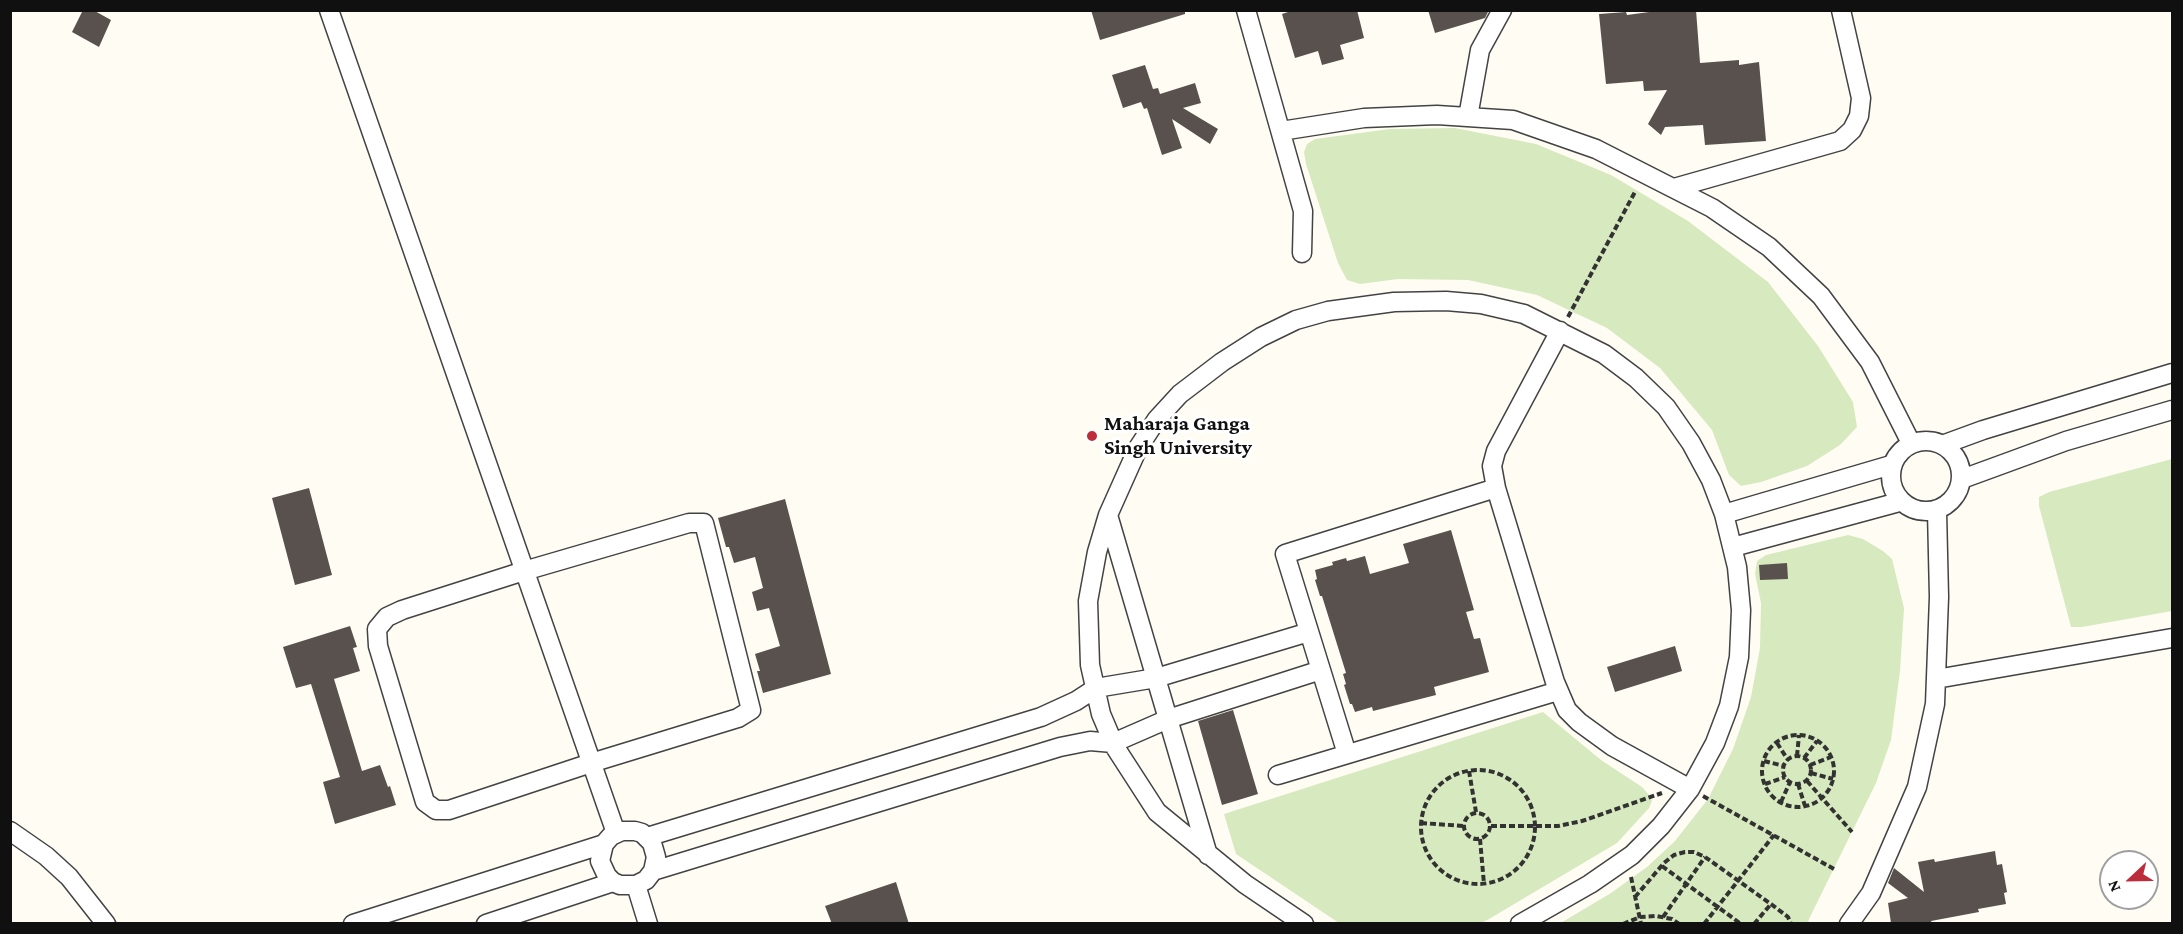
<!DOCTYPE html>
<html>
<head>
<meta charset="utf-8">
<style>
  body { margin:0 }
  #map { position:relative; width:2183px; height:934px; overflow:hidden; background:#fffcf4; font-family:"Crimson Pro",serif }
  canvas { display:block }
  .frame { position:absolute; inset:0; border:12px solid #101010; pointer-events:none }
  .north { position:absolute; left:2099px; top:850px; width:60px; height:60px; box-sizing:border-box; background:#fff; border:2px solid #9f9f9f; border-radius:50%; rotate:248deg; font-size:16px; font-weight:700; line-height:24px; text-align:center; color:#101010 }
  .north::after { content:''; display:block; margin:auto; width:21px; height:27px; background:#bd2c3a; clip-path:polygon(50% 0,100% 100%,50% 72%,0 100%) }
</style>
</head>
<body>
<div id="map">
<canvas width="2183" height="934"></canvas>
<div class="frame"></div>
<div class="north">N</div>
</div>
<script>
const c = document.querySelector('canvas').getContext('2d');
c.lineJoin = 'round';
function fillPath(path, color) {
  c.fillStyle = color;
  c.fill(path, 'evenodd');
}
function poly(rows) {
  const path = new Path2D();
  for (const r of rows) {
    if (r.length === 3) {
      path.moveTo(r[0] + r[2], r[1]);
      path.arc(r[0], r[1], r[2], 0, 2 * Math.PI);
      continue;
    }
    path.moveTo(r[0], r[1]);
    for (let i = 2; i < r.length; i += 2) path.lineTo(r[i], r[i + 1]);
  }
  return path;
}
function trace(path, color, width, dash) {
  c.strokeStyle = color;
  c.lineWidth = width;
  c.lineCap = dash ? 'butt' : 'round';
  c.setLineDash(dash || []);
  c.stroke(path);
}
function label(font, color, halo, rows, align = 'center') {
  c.font = font + ' "Crimson Pro",serif';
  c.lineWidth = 6;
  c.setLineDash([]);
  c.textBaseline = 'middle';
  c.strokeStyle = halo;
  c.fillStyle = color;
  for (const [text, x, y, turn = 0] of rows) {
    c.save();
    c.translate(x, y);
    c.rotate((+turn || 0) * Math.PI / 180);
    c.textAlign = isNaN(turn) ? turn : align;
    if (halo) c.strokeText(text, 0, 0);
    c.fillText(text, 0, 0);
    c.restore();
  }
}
const green = poly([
  [1455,128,1536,144,1611,175,1688,221,1768,282,1818,346,1853,402,1857,427,1840,445,1807,466,1761,482,1741,486,1729,475,1712,430,1660,368,1607,328,1537,295,1468,280,1398,279,1360,284,1347,280,1338,263,1306,164,1304,152,1307,144,1315,139,1390,129],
  [2172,459,2172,611,2082,627,2071,627,2039,506,2039,497,2049,492],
  [1848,535,1863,539,1883,551,1892,559,1904,608,1900,671,1891,740,1876,783,1808,921,1811,923,1559,924,1611,893,1647,867,1675,841,1708,799,1733,749,1751,697,1760,648,1761,603,1755,574,1757,561,1766,555],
  [1543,712,1601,760,1642,787,1649,795,1652,801,1649,808,1617,843,1489,919,1479,924,1339,923,1236,854,1224,814]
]);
const building = poly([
  [83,10,93,10,111,20,99,47,72,32],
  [1091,10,1185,10,1185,14,1100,40],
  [1294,10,1357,10,1364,38,1340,45,1344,59,1322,65,1318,51,1295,58,1282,14],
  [1428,10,1489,10,1485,18,1435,33],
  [1664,10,1696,10,1700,63,1739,60,1739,65,1759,62,1766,141,1705,145,1703,125,1665,127,1661,135,1648,124,1667,90,1644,91,1643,81,1606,84,1599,14,1626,12,1627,15],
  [1145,65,1153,89,1158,88,1160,94,1195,83,1201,103,1183,108,1218,129,1210,144,1172,119,1182,148,1162,155,1147,108,1144,109,1141,102,1123,108,1112,75],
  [309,488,332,575,295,585,272,498],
  [785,499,831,674,763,693,757,671,760,671,755,654,780,646,769,608,757,611,752,592,763,588,755,557,734,563,729,547,726,547,718,518],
  [1451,530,1474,610,1466,612,1474,639,1480,638,1489,672,1434,687,1436,695,1373,711,1372,707,1355,712,1352,704,1350,704,1344,685,1346,684,1343,674,1346,673,1322,596,1320,596,1315,580,1317,579,1315,570,1333,565,1332,562,1346,558,1347,561,1365,556,1370,574,1409,563,1403,544],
  [1787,563,1788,579,1760,580,1759,565],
  [350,626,357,647,353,648,360,671,334,679,362,771,380,765,388,787,390,786,396,805,335,824,323,782,340,777,311,684,296,688,283,647],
  [1675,646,1682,671,1615,692,1607,667],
  [1233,710,1258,794,1222,805,1198,721],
  [1995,851,1997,865,2002,864,2007,892,2004,893,2006,904,1978,909,1979,912,1931,921,1932,923,1891,923,1888,903,1908,898,1888,883,1894,868,1924,892,1918,862,1934,859,1935,862],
  [896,882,909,924,832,924,825,906]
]);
const path = poly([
  [1568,317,1636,190],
  [1798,771,36],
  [1777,743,1788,760],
  [1797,770,14],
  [1797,756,1799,735],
  [1804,758,1817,741],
  [1764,761,1784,766],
  [1810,765,1831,757],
  [1478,827,57],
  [1469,771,1476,812],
  [1811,773,1833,779],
  [1807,781,1852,832],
  [1765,784,1785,777],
  [1798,784,1805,806],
  [1703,796,1834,869],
  [1781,802,1790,782],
  [1477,826,13],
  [1421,823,1464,826],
  [1491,826,1558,826,1582,821,1662,793],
  [1480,839,1484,884],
  [1662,866,1741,924],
  [1631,877,1641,924],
  [1635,897,1664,863,1674,855,1685,852,1694,852,1705,857,1771,904,1788,917,1791,924],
  [1663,917,1705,857],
  [1623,924,1640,917,1656,916,1672,919,1679,924],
  [1704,924,1774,835],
  [1754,924,1771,904]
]);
const minor = poly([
  [329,10,616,833],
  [1246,10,1303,211,1302,253],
  [1468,117,1480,50,1502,10],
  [1281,131,1364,118,1437,115,1513,120,1596,149,1712,208,1769,247,1821,296,1870,362,1911,443],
  [1674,188,1840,141,1852,130,1859,116,1861,98,1841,10],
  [1560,331,1496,451,1492,466,1496,488,1555,682,1567,710,1579,722,1612,746,1690,789],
  [1926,476,35],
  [1942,445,1983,430,2172,373],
  [1962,479,2066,441,2172,410],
  [1724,514,1891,465],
  [1108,515,1208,855],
  [689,523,704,523,751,710,738,718,591,763,449,810,436,810,425,802,378,646,377,629,387,617,402,610,524,571,689,523],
  [1733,547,1899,502],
  [1936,679,2172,638],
  [1347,754,1285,554,1496,488],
  [1278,775,1558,691],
  [10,831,46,856,69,877,106,924],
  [647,837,1041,717,1076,701,1096,688,1156,678,1309,632],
  [653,871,1060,747,1090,741,1113,743,1168,719,1321,670],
  [636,885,648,924],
  [353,924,604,844,611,836,622,831,635,831,642,833,652,843,656,857,653,871,646,880,636,885,620,885,613,882,607,876,600,861,604,844],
  [486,924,613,882],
  [1304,924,1245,884,1157,812,1115,747,1101,714,1090,665,1088,601,1097,552,1108,515,1138,448,1157,419,1180,394,1222,362,1261,337,1296,320,1328,311,1394,302,1446,301,1481,304,1524,314,1604,354,1636,378,1666,407,1691,443,1711,480,1724,514,1737,567,1741,610,1739,657,1729,706,1715,743,1690,789,1661,826,1632,855,1590,884,1520,924],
  [1849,924,1871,893,1917,787,1935,704,1939,597,1937,511]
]);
const markers = [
  [1092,436,6,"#bd2c3a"]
];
const poiNames = [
  ["Maharaja Ganga",1104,424],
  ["Singh University",1104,448]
];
fillPath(green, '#d7e9be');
fillPath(building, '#59514d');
trace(minor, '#434343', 21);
trace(path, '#323232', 4, [6, 3]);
trace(minor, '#fff', 18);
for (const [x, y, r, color] of markers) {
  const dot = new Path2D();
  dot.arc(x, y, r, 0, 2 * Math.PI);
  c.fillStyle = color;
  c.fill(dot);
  trace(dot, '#fff', 2);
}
label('bold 21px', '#101010', '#fff', poiNames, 'left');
</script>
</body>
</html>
